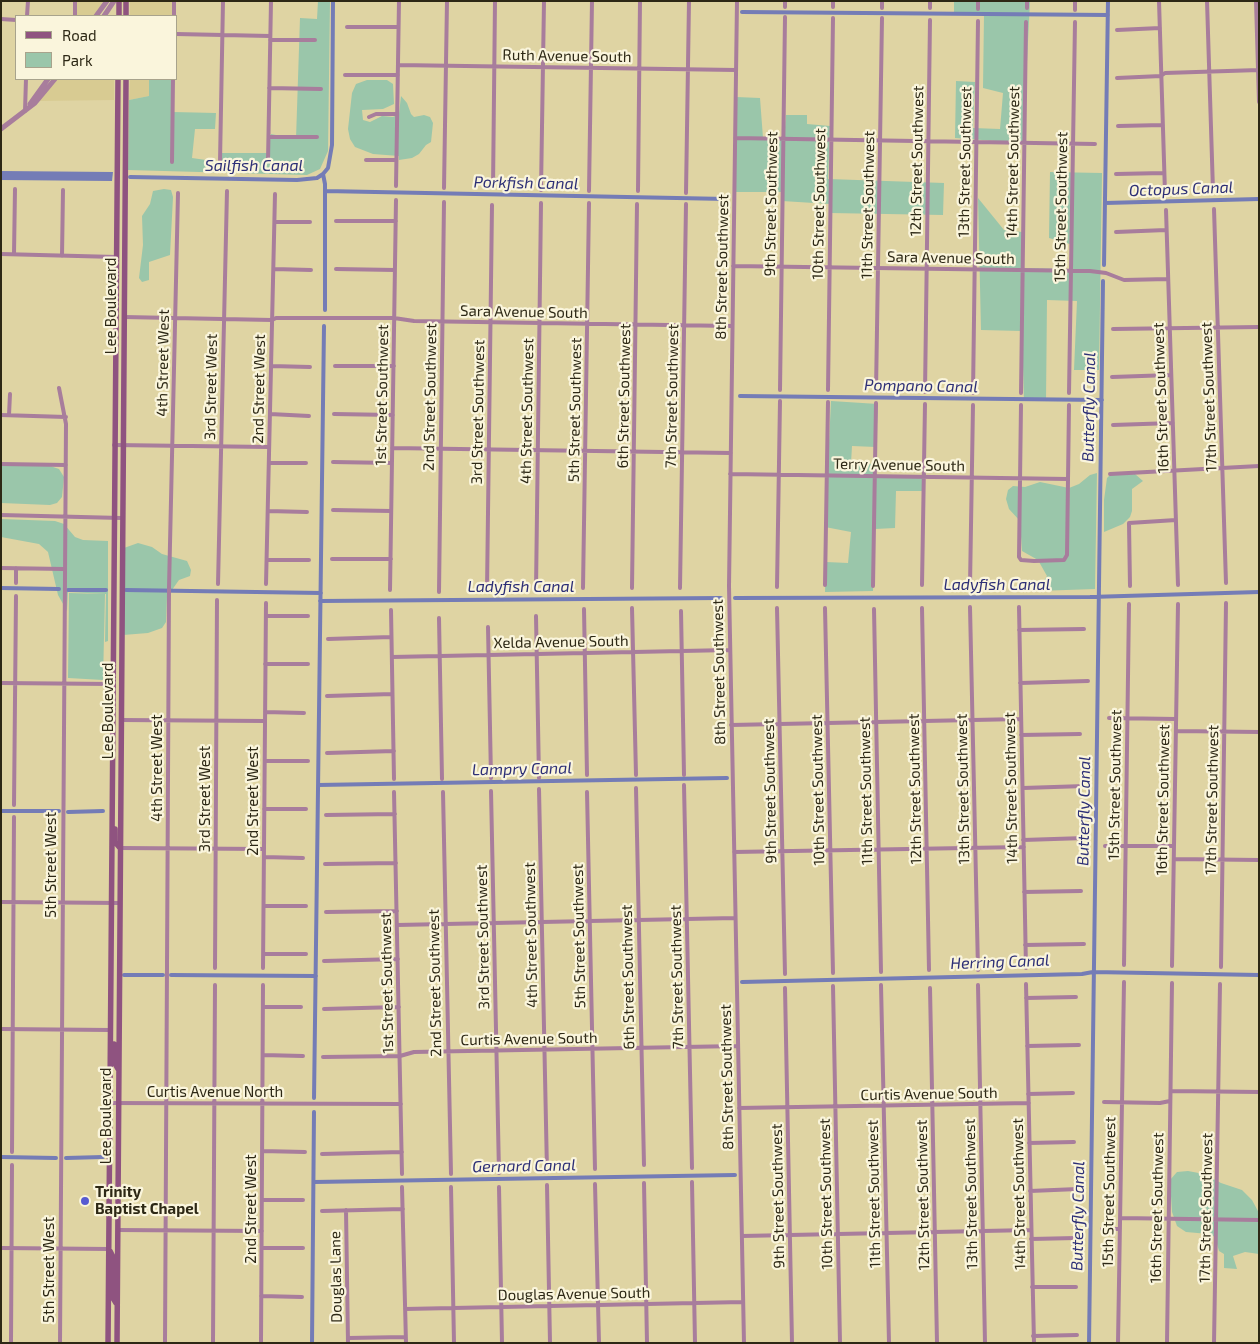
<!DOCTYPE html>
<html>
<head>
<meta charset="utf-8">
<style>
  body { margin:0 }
  #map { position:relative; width:1260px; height:1344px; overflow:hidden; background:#dfd4a3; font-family:"Exo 2",sans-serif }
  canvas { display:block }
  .frame { position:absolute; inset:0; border:2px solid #2d2815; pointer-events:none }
  .legend { position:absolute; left:15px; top:15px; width:162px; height:65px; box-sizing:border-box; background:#faf5dc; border:1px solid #a8a38c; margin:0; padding:6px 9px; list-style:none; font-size:15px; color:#2d2815 }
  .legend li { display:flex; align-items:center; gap:10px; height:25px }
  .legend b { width:25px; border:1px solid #a8a38c }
</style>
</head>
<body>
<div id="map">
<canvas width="1260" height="1344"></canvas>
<div class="frame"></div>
<ul class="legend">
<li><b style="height:6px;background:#8f5380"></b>Road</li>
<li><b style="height:14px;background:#9ac6aa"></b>Park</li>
</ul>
</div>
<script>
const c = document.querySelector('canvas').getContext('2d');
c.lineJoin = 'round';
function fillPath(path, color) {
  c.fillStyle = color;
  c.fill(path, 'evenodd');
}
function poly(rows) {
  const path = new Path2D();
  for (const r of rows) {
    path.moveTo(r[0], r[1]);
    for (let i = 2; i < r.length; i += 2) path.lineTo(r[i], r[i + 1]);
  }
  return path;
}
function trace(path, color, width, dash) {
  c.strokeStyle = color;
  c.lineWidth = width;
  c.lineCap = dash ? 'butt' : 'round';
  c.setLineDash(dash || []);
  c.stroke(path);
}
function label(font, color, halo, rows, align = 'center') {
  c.font = font + ' "Exo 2",sans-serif';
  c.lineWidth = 4.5;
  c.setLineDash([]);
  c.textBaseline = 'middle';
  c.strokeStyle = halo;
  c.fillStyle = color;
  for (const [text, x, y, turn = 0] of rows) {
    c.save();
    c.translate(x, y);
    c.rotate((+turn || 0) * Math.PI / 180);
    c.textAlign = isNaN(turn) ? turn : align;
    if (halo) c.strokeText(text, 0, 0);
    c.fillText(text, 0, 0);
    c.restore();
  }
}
const built = poly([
  [75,1,105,1,93,16,75,16],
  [130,1,174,1,173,16,130,16],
  [58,79,114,79,114,100,38,101],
  [130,79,149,79,149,96,129,100]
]);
const green = poly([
  [318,1,330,1,328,151,320,169,307,175,128,170,129,100,149,96,149,79,173,79,173,112,216,113,215,129,195,129,192,158,220,162,220,153,268,153,271,134,296,139,300,18,317,19],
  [954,1,1030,1,1023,143,955,138,956,81,975,82,973,128,1000,129,1003,93,983,88,984,15,954,12],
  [367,80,387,80,393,84,394,104,383,109,362,110,363,120,370,122,382,116,393,117,399,114,401,96,407,103,411,114,414,117,424,115,430,117,433,123,431,142,426,145,419,154,412,158,399,160,399,156,373,154,355,147,350,139,348,129,352,93,356,84],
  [736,97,760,98,763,138,784,139,786,115,807,115,807,124,830,126,828,179,944,183,943,215,830,213,830,204,782,201,782,192,733,192],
  [1050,172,1102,173,1099,370,1074,370,1077,301,1047,300,1046,401,1024,401,1022,331,981,330,978,198,1004,230,1022,232,1022,268,1072,269,1073,245,1049,238],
  [164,189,171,190,173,197,170,255,149,262,149,280,142,282,139,278,143,245,142,216,150,204,153,191],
  [831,401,878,404,876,447,852,446,851,463,874,464,874,476,925,477,923,491,896,491,895,528,875,529,873,591,825,592,826,562,848,563,851,532,825,527],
  [1,466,50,466,59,469,64,477,62,497,57,503,50,505,1,503],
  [1097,473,1095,589,1037,591,1047,576,1038,560,1022,551,1020,521,1009,509,1006,499,1008,490,1013,486,1025,487,1040,482,1069,488,1079,484,1090,475],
  [1135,474,1143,481,1132,489,1132,511,1130,517,1123,524,1104,532,1104,500,1107,478,1110,475],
  [1,519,55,521,64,524,75,537,83,540,108,541,108,641,105,642,106,594,68,592,67,611,58,595,48,552,39,544,1,537],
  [138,543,152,547,162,554,187,561,191,570,190,576,179,580,167,597,166,622,162,628,148,633,123,635,124,548],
  [69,593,105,594,103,680,68,678],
  [1188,1171,1204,1174,1221,1183,1242,1190,1252,1200,1259,1213,1259,1254,1245,1252,1233,1256,1237,1269,1224,1268,1224,1254,1219,1251,1215,1237,1209,1234,1186,1232,1177,1226,1172,1212,1170,1180,1177,1172]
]);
const water = poly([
  [1,171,113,172,112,181,1,180]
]);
const canal = poly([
  [742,12,1108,15],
  [323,174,325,184,325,310],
  [130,177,297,180,317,178,323,174,328,168,332,145,333,1],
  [325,191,727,199],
  [1105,203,1259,199],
  [1104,265,1108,1],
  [740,396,1102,400],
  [1,588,59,589],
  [68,590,106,590],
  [126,590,321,593],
  [735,598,1090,597,1259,592],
  [320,601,721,598],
  [318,785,727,778],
  [1,811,59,811],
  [68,812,103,811],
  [124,975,163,975],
  [171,975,316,976],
  [742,982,1082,974,1093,972,1259,975],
  [314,1098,324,326],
  [1,1157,56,1158],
  [66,1158,103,1157],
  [314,1182,735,1175],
  [312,1343,314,1112],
  [1089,1343,1103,281]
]);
const minor = poly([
  [737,1,729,586,744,1343],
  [1159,1,1165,193],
  [1207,1,1213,191],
  [1256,1,1259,102],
  [785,7,785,1],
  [833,7,833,1],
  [882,8,882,1],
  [930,8,930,1],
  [1027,8,1027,1],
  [978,9,978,1],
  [1075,10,1075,1],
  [27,16,28,1],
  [75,16,75,1],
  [174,16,174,1],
  [1,19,16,20],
  [347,27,398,27],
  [1117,30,1160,28],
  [176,34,270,36],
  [270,40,315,40],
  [398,65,736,70],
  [345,75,398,75],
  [1117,78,1161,76,1165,73,1259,70],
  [269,88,321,89],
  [25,111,26,79],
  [369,117,376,114,397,114],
  [1118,126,1163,125],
  [269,137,317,137],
  [735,138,1095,144],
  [366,160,396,160],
  [268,161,271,1],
  [172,162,173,79],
  [220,162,223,1],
  [1116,174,1164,173],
  [396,186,399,1],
  [444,188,447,1],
  [493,188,495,1],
  [541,190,544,1],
  [589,191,592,1],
  [638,191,640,1],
  [686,193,689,1],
  [1214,209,1226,583],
  [1166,210,1178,585],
  [336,221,396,221],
  [275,222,310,222],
  [1116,232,1166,230],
  [1,254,116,257],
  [14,254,15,189],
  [62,256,63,190],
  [733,266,1090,271,1106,273,1124,280,1168,279],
  [274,269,311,270],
  [336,269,395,270],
  [124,317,272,320,276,318,394,318,414,321,732,326],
  [1113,329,1259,327],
  [271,366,310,367],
  [335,366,394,366],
  [1112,377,1171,375],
  [59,388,66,424,60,1343],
  [780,390,785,17],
  [828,390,833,18],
  [876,391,882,18],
  [925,392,930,20],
  [973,393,978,21],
  [1021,393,1026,22],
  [1069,393,1075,22],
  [1021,405,1019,557,1021,560,1034,561,1064,560,1067,555,1069,405],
  [270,414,309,416],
  [334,414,393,415],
  [1,415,66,417],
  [9,415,10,394],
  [1113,425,1173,423],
  [114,445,269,447],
  [392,448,731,453],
  [333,462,392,463],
  [269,463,306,463],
  [1,464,66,465],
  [730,474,1068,479],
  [1110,474,1259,466],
  [333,510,391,511],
  [268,511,307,512],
  [1,515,121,518],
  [332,559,391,559],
  [267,560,309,560],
  [1,568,64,569],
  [16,583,16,568],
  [218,584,227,191],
  [266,584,275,194],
  [825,585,828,402],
  [922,585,925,404],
  [873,586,876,403],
  [970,586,973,405],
  [1130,586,1129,523,1176,520],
  [777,587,780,401],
  [583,588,589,203],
  [632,588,637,204],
  [680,588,686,204],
  [536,589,541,203],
  [390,590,396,200],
  [487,590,492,205],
  [439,592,444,202],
  [970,607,978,970],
  [1019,607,1026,968],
  [632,608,636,775],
  [777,608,785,974],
  [825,608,833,973],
  [922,608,929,970],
  [584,609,587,775],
  [874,609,881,972],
  [391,610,394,779],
  [681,611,684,775],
  [266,616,308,616],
  [536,616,539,778],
  [439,618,442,779],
  [488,627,491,778],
  [1019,630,1084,629],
  [328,639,391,637],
  [392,657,730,650],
  [265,664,308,664],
  [1,683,112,684],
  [1020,683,1088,681],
  [327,696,392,694],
  [265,712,304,713],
  [1109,718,1176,719],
  [121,720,265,721],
  [731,725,1021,719],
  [1176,731,1259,732],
  [1021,735,1080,734],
  [327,753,394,751],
  [265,761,308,761],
  [684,785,692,1168],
  [636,788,644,1165],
  [1023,788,1085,786],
  [539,789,547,1171],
  [491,791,499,1173],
  [394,792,402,1174],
  [443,792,451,1174],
  [587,792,595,1169],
  [14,805,16,596],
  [264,809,306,809],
  [326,815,395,814],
  [1023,840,1085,838],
  [1105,846,1174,846],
  [120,848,264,849],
  [734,852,1024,847],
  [264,857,303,858],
  [1174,859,1259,860],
  [325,864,396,863],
  [1024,892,1081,891],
  [1,902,120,903],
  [264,906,306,906],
  [326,912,397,911],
  [397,925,735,918],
  [1025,945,1084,944],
  [264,954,306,954],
  [324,961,398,959],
  [1124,965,1129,604],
  [1172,966,1178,604],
  [1221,967,1226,603],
  [215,968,217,600],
  [263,968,266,603],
  [1026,984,1034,1343],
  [881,985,889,1343],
  [978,985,985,1343],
  [833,986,840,1343],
  [785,988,792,1343],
  [930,988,937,1343],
  [1026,998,1076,997],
  [263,1007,301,1007],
  [324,1009,399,1007],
  [1,1029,110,1030],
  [1027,1046,1079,1045],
  [263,1055,303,1056],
  [323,1057,400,1056,414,1052,738,1046],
  [1171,1091,1259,1092],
  [1028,1094,1073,1093],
  [1104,1102,1160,1103,1170,1101],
  [110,1103,401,1104],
  [739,1108,1029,1103],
  [1029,1143,1074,1142],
  [262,1151,305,1152],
  [12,1152,14,817],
  [322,1154,402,1152],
  [692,1182,695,1343],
  [644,1183,647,1343],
  [595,1184,599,1343],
  [547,1185,550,1343],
  [402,1187,406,1343],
  [451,1187,454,1343],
  [499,1187,502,1343],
  [1030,1191,1078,1189],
  [262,1200,303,1200],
  [346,1210,348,1343],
  [322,1211,403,1209],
  [1120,1218,1259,1220],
  [1102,1229,1120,1229],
  [118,1230,262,1231],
  [742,1236,1031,1230],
  [1031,1239,1076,1238],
  [1,1248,109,1249],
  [262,1248,303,1248],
  [1032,1287,1076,1287],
  [261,1296,302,1297],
  [405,1309,743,1302],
  [1033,1336,1077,1335],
  [348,1338,405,1337],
  [11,1343,12,1165],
  [165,1343,169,588,178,193],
  [213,1343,215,985],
  [261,1343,263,985],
  [1118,1343,1124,982],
  [1167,1343,1172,983],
  [1214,1343,1220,984]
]);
const tertiary = poly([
  [96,16,107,1],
  [104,16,114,1],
  [30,104,48,79],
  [1,129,35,103,55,79]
]);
const secondary = poly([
  [119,16,119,1],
  [126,16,126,1],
  [115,829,115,842,120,848],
  [114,1044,114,1062,118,1069],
  [110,1251,113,1257,113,1298,116,1303],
  [108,1343,118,79],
  [117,1343,126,79]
]);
const markers = [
  [85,1201,5,"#565ad1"]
];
const streetNames = [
  ["Ruth Avenue South",567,56,1],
  ["12th Street Southwest",917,161,-89],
  ["13th Street Southwest",965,162,-89],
  ["14th Street Southwest",1013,162,-89],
  ["9th Street Southwest",771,204,-89],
  ["10th Street Southwest",819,204,-89],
  ["11th Street Southwest",868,205,-89],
  ["15th Street Southwest",1061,207,-89],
  ["Sara Avenue South",951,258,1],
  ["8th Street Southwest",722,267,-89],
  ["Lee Boulevard",111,306,-90],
  ["Sara Avenue South",524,312,1],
  ["4th Street West",163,363,-89],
  ["3rd Street West",211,387,-89],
  ["2nd Street West",259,389,-89],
  ["1st Street Southwest",382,395,-89],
  ["6th Street Southwest",624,396,-89],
  ["7th Street Southwest",672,396,-89],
  ["2nd Street Southwest",430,397,-89],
  ["17th Street Southwest",1209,397,-92],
  ["16th Street Southwest",1161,398,-92],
  ["5th Street Southwest",575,410,-89],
  ["4th Street Southwest",527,411,-89],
  ["3rd Street Southwest",478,412,-89],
  ["Terry Avenue South",899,465,1],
  ["Xelda Avenue South",561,642,-1],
  ["8th Street Southwest",719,672,-91],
  ["Lee Boulevard",108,711,-90],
  ["4th Street West",157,768,-90],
  ["15th Street Southwest",1115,785,-89],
  ["14th Street Southwest",1011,788,-91],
  ["12th Street Southwest",915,789,-91],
  ["13th Street Southwest",963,789,-91],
  ["10th Street Southwest",818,790,-91],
  ["9th Street Southwest",770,791,-91],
  ["11th Street Southwest",866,791,-91],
  ["3rd Street West",205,799,-90],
  ["16th Street Southwest",1163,800,-89],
  ["17th Street Southwest",1212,800,-89],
  ["2nd Street West",253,801,-90],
  ["5th Street West",51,865,-90],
  ["4th Street Southwest",531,935,-91],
  ["5th Street Southwest",579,936,-91],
  ["3rd Street Southwest",483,937,-91],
  ["6th Street Southwest",628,977,-91],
  ["7th Street Southwest",677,977,-91],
  ["1st Street Southwest",387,983,-91],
  ["2nd Street Southwest",435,983,-91],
  ["Curtis Avenue South",529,1039,-1],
  ["8th Street Southwest",727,1077,-91],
  ["Curtis Avenue North",215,1092],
  ["Curtis Avenue South",929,1094,-1],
  ["Lee Boulevard",106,1116,-90],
  ["15th Street Southwest",1109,1192,-89],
  ["10th Street Southwest",826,1194,-91],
  ["11th Street Southwest",874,1194,-91],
  ["13th Street Southwest",971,1194,-91],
  ["14th Street Southwest",1019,1194,-91],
  ["12th Street Southwest",923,1195,-91],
  ["9th Street Southwest",778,1196,-91],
  ["16th Street Southwest",1157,1208,-89],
  ["17th Street Southwest",1206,1208,-89],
  ["2nd Street West",251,1209,-90],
  ["5th Street West",49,1270,-90],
  ["Douglas Lane",336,1277,-91],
  ["Douglas Avenue South",574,1294,-1]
];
const poiNames = [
  ["Trinity",95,1192],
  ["Baptist Chapel",95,1209]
];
const waterNames = [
  ["Sailfish Canal",254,166],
  ["Porkfish Canal",526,183,1],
  ["Octopus Canal",1181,189,-2],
  ["Pompano Canal",921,386,1],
  ["Butterfly Canal",1089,407,-89],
  ["Ladyfish Canal",997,585],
  ["Ladyfish Canal",521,587],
  ["Lampry Canal",522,769,-1],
  ["Butterfly Canal",1084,811,-89],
  ["Herring Canal",1000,962,-2],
  ["Gernard Canal",524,1166,-1],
  ["Butterfly Canal",1078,1216,-89]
];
fillPath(built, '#d8cb92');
fillPath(green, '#9ac6aa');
fillPath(water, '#747cb6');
trace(canal, '#747cb6', 4);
trace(minor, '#a87d9c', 4);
trace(tertiary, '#a87d9c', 5);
trace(secondary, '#8f5380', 5.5);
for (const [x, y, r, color] of markers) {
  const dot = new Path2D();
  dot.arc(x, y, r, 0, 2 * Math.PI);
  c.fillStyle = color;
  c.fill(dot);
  trace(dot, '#faf5dc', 2);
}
label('15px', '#2d2815', '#faf5dc', streetNames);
label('bold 15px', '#2d2815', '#faf5dc', poiNames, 'left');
label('italic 16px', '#2d2f76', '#faf5dc', waterNames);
</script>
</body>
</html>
